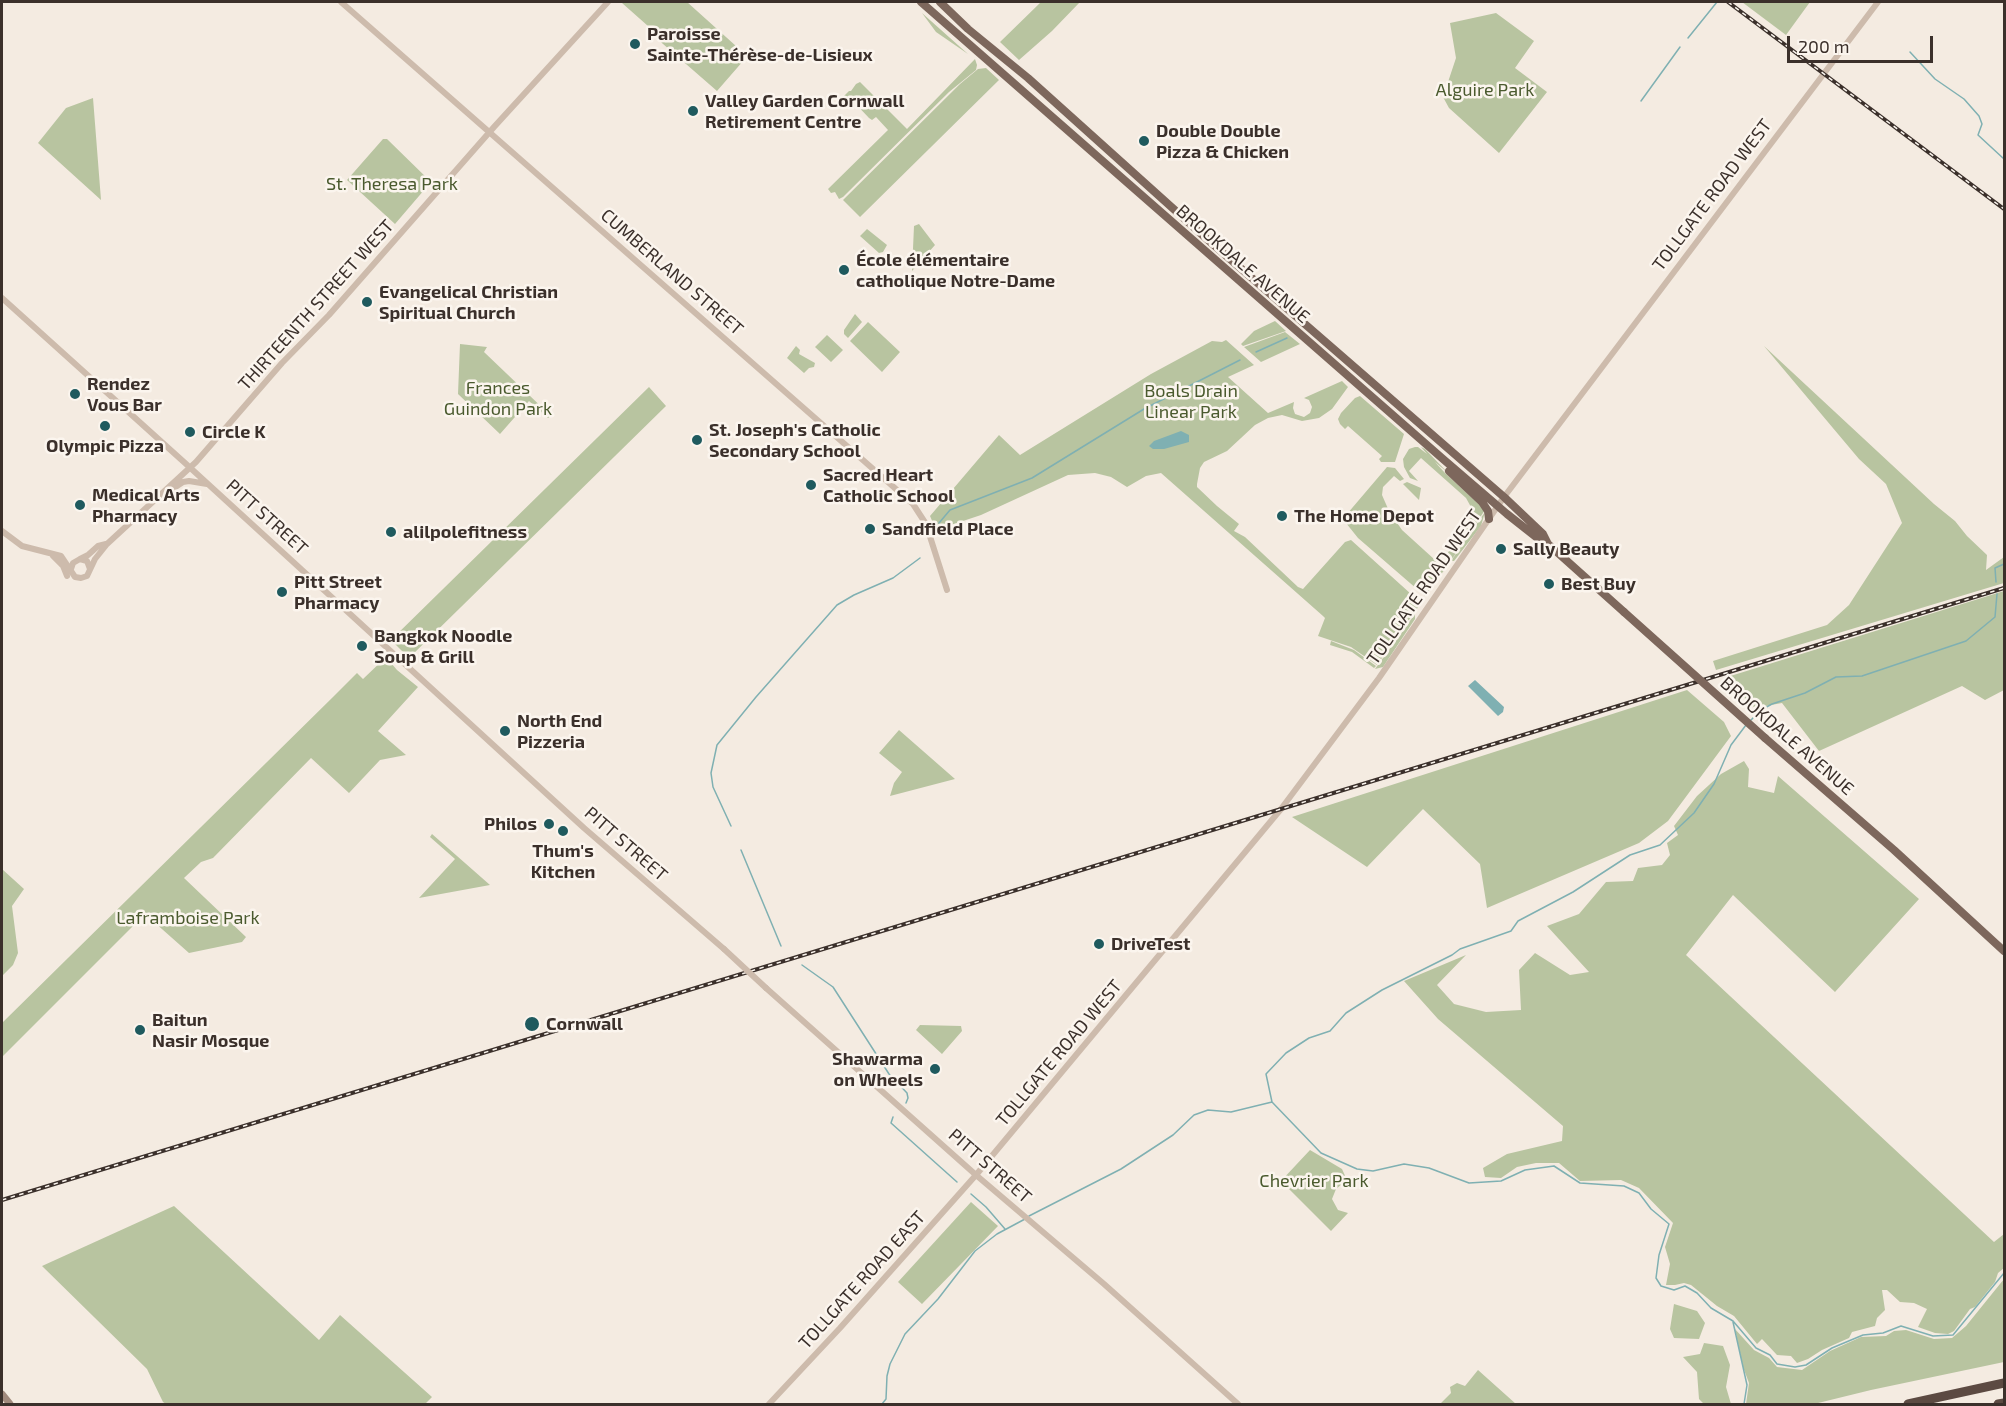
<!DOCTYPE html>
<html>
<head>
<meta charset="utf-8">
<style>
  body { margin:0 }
  #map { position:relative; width:2006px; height:1406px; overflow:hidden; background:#f4ebe1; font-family:"Exo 2",sans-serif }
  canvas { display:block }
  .frame { position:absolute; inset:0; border:3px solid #3b302b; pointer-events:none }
  .scale { position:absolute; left:1787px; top:36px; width:146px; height:27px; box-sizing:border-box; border:3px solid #3b302b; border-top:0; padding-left:8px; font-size:18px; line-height:21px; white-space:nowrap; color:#3b302b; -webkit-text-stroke:4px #fbf5ee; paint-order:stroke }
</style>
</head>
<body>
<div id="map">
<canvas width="2006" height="1406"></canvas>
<div class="frame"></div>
<div class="scale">200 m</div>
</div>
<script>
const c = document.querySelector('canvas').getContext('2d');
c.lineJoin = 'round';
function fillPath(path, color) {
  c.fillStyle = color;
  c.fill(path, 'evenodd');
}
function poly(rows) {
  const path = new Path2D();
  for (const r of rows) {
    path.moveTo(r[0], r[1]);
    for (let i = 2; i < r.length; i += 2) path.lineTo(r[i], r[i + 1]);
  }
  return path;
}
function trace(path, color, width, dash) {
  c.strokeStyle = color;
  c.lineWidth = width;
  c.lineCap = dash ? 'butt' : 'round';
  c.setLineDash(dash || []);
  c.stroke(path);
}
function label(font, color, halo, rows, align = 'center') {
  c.font = font + ' "Exo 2",sans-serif';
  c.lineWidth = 5;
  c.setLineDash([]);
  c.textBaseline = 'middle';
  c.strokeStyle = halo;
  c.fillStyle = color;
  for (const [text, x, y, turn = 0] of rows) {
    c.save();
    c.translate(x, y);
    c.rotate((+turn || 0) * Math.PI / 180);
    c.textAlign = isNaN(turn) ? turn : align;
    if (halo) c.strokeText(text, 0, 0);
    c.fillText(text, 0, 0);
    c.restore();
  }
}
const green = poly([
  [624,2,687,2,746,55,744,60,717,91,655,37,657,34,622,3],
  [1041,2,1080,2,1052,31,1019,60,1000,42],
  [1742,2,1810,2,1786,35],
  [922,13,968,54,936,32],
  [1496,13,1534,41,1515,68,1547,92,1499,153,1449,108,1443,97,1456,58,1450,23],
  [975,59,977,65,976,70,949,92,843,197,839,199,835,192,831,193,828,189,888,130,876,117,872,120,869,118,851,99,846,104,841,99,849,91,851,91,856,84,860,82,907,129],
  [986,68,999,80,860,217,843,200,960,84,978,69],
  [93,98,101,200,38,143,66,108],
  [383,139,387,139,431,182,395,224,347,180],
  [919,224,935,245,912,271,914,226],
  [867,229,887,245,883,252,879,253,860,236],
  [855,314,862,322,848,338,844,334,844,330],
  [1275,321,1286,331,1243,346,1241,344,1254,331],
  [868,322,900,352,882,372,850,341],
  [1285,332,1300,344,1261,362,1244,347],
  [827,335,843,350,831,362,815,347],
  [1226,340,1254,365,1228,377,1268,413,1294,402,1293,408,1295,414,1304,417,1310,413,1312,407,1309,400,1304,398,1342,381,1348,387,1332,409,1319,418,1302,421,1282,415,1268,418,1255,425,1227,451,1204,462,1200,468,1197,484,1197,487,1217,506,1239,524,1234,531,1245,537,1298,587,1303,589,1345,542,1351,540,1421,603,1377,665,1351,647,1318,636,1325,618,1323,616,1161,473,1146,476,1127,487,1111,477,1095,473,1068,475,981,515,936,530,930,516,999,435,1020,455,1151,374,1212,341,1222,342],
  [460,344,487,347,484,352,551,416,548,418,529,401,500,434,458,394],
  [796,346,800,350,799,354,815,363,814,367,809,368,804,373,787,358],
  [1764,346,1934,504,1955,521,1967,536,1987,555,1986,570,2004,557,2004,583,1716,670,1713,661,1827,625,1849,605,1902,523,1886,484,1859,459],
  [649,387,666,406,409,658,391,640],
  [1360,396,1404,434,1395,462,1381,462,1379,459,1382,456,1348,426,1345,429,1340,424,1338,419,1341,413,1355,398],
  [1415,447,1418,447,1427,454,1421,447,1425,449,1447,472,1435,462,1445,473,1485,510,1450,562,1447,560,1447,554,1468,524,1471,517,1471,507,1466,498,1421,458,1409,471,1418,481,1410,478,1404,467,1403,459,1409,449],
  [1387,467,1395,468,1404,479,1400,481,1394,476,1383,487,1382,495,1389,511,1402,530,1445,569,1425,596,1358,538,1346,523,1347,514],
  [1407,482,1421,488,1419,500,1403,484],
  [1485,512,1481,526,1454,561,1451,561],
  [2004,591,2004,690,1985,700,1962,686,1819,751,1782,703,1755,708,1724,678],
  [1415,614,1415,619,1383,667,1375,669],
  [1331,641,1354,650,1376,666,1374,668,1352,652,1330,645],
  [386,657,397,670,418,687,378,731,406,755,380,760,349,793,311,758,213,858,201,862,184,878,246,937,242,942,189,953,145,914,2,1057,2,1023,333,697,357,673,363,679],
  [1687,690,1724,722,1731,736,1668,821,1639,843,1487,908,1480,864,1423,809,1367,867,1292,817],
  [899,730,955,779,890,796,894,783,902,772,879,753],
  [1744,761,1749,769,1748,787,1774,793,1778,776,1919,899,1835,992,1733,895,1686,955,1994,1242,2004,1234,2004,1268,1998,1273,1995,1282,1975,1307,1970,1309,1954,1331,1948,1334,1935,1333,1918,1327,1927,1309,1914,1303,1900,1302,1887,1290,1882,1290,1885,1310,1877,1318,1875,1326,1852,1332,1849,1338,1822,1350,1808,1359,1797,1363,1791,1356,1777,1355,1762,1339,1757,1344,1734,1316,1717,1306,1691,1285,1684,1283,1675,1285,1666,1285,1670,1264,1665,1247,1673,1223,1639,1188,1621,1180,1580,1181,1559,1163,1536,1163,1517,1167,1501,1178,1485,1177,1483,1168,1507,1154,1562,1141,1563,1126,1438,1019,1404,981,1466,955,1437,985,1454,1004,1486,1012,1521,1010,1519,970,1535,953,1570,975,1589,972,1547,926,1579,914,1606,882,1633,881,1638,868,1662,865,1670,855,1667,843,1678,835,1674,826,1697,796,1721,774],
  [432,834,490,885,419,898,455,859,430,837],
  [2,869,24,889,12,906,18,953,13,965,2,976],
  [920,1025,961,1026,962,1031,942,1054,916,1030],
  [1310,1150,1342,1169,1347,1180,1336,1189,1332,1199,1338,1210,1348,1213,1331,1231,1281,1181],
  [971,1202,998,1226,922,1304,898,1282],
  [174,1206,319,1340,340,1315,432,1397,425,1404,166,1404,163,1402,147,1369,42,1266],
  [2004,1279,2004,1362,1871,1390,1814,1404,1746,1404,1749,1383,1743,1367,1735,1329,1754,1350,1769,1358,1777,1367,1802,1370,1830,1351,1861,1337,1886,1336,1894,1331,1906,1330,1934,1339,1952,1338,1966,1326],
  [1674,1304,1697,1311,1705,1323,1699,1339,1674,1338,1670,1329],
  [1704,1343,1723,1346,1730,1365,1726,1387,1731,1404,1704,1404,1699,1399,1697,1372,1683,1357,1700,1354],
  [1478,1370,1516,1404,1440,1404,1451,1393,1450,1387,1457,1383,1465,1386]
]);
const water = poly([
  [1181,431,1189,435,1189,442,1164,449,1153,449,1149,446,1154,441],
  [1475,680,1504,707,1503,712,1498,716,1468,686]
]);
const stream = poly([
  [1688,38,1717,2],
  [1910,52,1935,79,1964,99,1979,116,1982,124,1978,135,2004,159],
  [1641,101,1680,47],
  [1256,352,1287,338],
  [939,523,950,510,1032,478,1144,409,1240,360],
  [1996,582,1995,568,2004,564],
  [1750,721,1761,710,1772,704,1805,693,1836,677,1862,676,1966,641,1995,617,1997,594],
  [1746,725,1731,745,1714,784,1694,813,1660,845,1630,855,1573,892,1518,921,1511,931,1460,949,1452,955,1382,990,1346,1013,1330,1031,1309,1038,1286,1053,1266,1074,1272,1102,1321,1153,1357,1169,1373,1171,1404,1164,1429,1168,1469,1183,1501,1181,1525,1170,1554,1166,1580,1183,1624,1186,1639,1193,1651,1209,1669,1224,1659,1255,1656,1278,1661,1286,1674,1290,1685,1286,1697,1293,1711,1308,1733,1321,1756,1348,1770,1355,1777,1364,1795,1367,1806,1365,1832,1348,1863,1335,1883,1333,1901,1326,1933,1336,1953,1335,2004,1273],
  [731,826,713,787,711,773,717,745,756,697,837,605,854,595,893,578,920,558],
  [741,850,781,946],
  [802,965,833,987,889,1074,907,1093,908,1098,906,1103],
  [893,1117,891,1123,957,1182],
  [971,1194,986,1207,1005,1229],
  [1029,1216,1121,1169,1173,1135,1194,1115,1208,1110,1231,1112,1272,1102],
  [1733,1322,1747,1385,1744,1404],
  [882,1404,886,1399,887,1376,890,1364,905,1334,938,1299,975,1251,997,1234,1025,1219]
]);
const tertiary = poly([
  [341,2,913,504,926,524,947,590],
  [2,298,185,463,584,828,724,949],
  [174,488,183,482,189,481,207,484],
  [2,531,22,546,61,556,75,577,81,578,87,576,95,559,107,544,196,462,282,363,329,315,494,127,608,2],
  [53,556,63,566,67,576],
  [80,559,88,555,98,546,106,544],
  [71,569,73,563,80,559,87,561,90,569],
  [766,988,976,1175,1104,1284,1238,1404],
  [769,1404,840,1328,976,1175,1281,809,1379,678,1504,497,1878,2]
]);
const secondary = poly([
  [2,1394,10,1404]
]);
const primary = poly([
  [921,2,1443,459,1507,514,1540,540,1548,544],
  [940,2,968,29,1028,78,1207,239,1504,497,1543,534,1548,544,1624,612],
  [1449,471,1482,502,1488,511,1489,519],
  [1765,738,1894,850,2004,951]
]);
const motorway = poly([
  [1908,1404,2004,1383],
  [1998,1404,2004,1403]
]);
const rail = poly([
  [1728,2,2004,209],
  [2,1200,2004,588]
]);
const tertiaryBridge = poly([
  [724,949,766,988]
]);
const primaryBridge = poly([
  [1624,612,1765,738]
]);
const markers = [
  [635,44,6,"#1f5a5e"],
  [693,111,6,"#1f5a5e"],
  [1144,141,6,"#1f5a5e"],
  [844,270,6,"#1f5a5e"],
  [367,302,6,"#1f5a5e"],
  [75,394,6,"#1f5a5e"],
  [105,426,6,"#1f5a5e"],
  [190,432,6,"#1f5a5e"],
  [697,440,6,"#1f5a5e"],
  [811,485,6,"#1f5a5e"],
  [80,505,6,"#1f5a5e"],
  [1282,516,6,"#1f5a5e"],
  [870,529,6,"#1f5a5e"],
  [391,532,6,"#1f5a5e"],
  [1501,549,6,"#1f5a5e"],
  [1549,584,6,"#1f5a5e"],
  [282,592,6,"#1f5a5e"],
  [362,646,6,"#1f5a5e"],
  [505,731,6,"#1f5a5e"],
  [549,824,6,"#1f5a5e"],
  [563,831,6,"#1f5a5e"],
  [1099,944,6,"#1f5a5e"],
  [532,1024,8,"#1f5a5e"],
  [140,1030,6,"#1f5a5e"],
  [935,1069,6,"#1f5a5e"]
];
const poiNames = [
  ["Paroisse",647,34],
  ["Sainte-Thérèse-de-Lisieux",647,55],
  ["Valley Garden Cornwall",705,101],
  ["Retirement Centre",705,122],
  ["Double Double",1156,131],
  ["Pizza & Chicken",1156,152],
  ["École élémentaire",856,260],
  ["catholique Notre-Dame",856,281],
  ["Evangelical Christian",379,292],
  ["Spiritual Church",379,313],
  ["Rendez",87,384],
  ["Vous Bar",87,405],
  ["St. Joseph's Catholic",709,430],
  ["Secondary School",709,451],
  ["Circle K",202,432],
  ["Olympic Pizza",105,446,"center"],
  ["Sacred Heart",823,475],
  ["Catholic School",823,496],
  ["Medical Arts",92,495],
  ["Pharmacy",92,516],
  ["The Home Depot",1294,516],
  ["Sandfield Place",882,529],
  ["alilpolefitness",403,532],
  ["Sally Beauty",1513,549],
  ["Pitt Street",294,582],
  ["Pharmacy",294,603],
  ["Best Buy",1561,584],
  ["Bangkok Noodle",374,636],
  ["Soup & Grill",374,657],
  ["North End",517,721],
  ["Pizzeria",517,742],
  ["Philos",537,824,"right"],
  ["Thum's",563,851,"center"],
  ["Kitchen",563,872,"center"],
  ["DriveTest",1111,944],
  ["Baitun",152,1020],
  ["Nasir Mosque",152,1041],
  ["Cornwall",546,1024],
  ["Shawarma",923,1059,"right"],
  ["on Wheels",923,1080,"right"]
];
const parkNames = [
  ["Alguire Park",1485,90],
  ["St. Theresa Park",392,184],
  ["Frances",498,388],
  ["Guindon Park",498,409],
  ["Boals Drain",1191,391],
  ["Linear Park",1191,412],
  ["Laframboise Park",188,918],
  ["Chevrier Park",1314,1181]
];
const streetNames = [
  ["TOLLGATE ROAD WEST",1712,195,-53],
  ["BROOKDALE AVENUE",1243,264,41],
  ["CUMBERLAND STREET",672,272,41],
  ["THIRTEENTH STREET WEST",316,305,-48],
  ["PITT STREET",267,517,42],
  ["TOLLGATE ROAD WEST",1424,587,-55],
  ["BROOKDALE AVENUE",1787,736,41],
  ["PITT STREET",626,844,41],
  ["TOLLGATE ROAD WEST",1059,1053,-50],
  ["PITT STREET",990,1166,41],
  ["TOLLGATE ROAD EAST",862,1280,-48]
];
fillPath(green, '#b8c4a0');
fillPath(water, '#7fb0b2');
trace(stream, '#7fb0b2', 1.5);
trace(tertiary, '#cdbbac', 6);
trace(secondary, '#a18a7d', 7);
trace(primary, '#7d675c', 8);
trace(motorway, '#5c4a42', 9);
trace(rail, '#3b302b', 4);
trace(rail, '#fbf5ee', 1.5, [4.5]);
trace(tertiaryBridge, '#cdbbac', 6);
trace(primaryBridge, '#7d675c', 8);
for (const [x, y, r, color] of markers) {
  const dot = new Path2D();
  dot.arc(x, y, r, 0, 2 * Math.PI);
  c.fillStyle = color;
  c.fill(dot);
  trace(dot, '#fbf5ee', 2);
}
label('bold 18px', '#3b302b', '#fbf5ee', poiNames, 'left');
label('18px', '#4a5a2e', '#fbf5ee', parkNames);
label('18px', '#3b302b', '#fbf5ee', streetNames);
</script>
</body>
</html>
